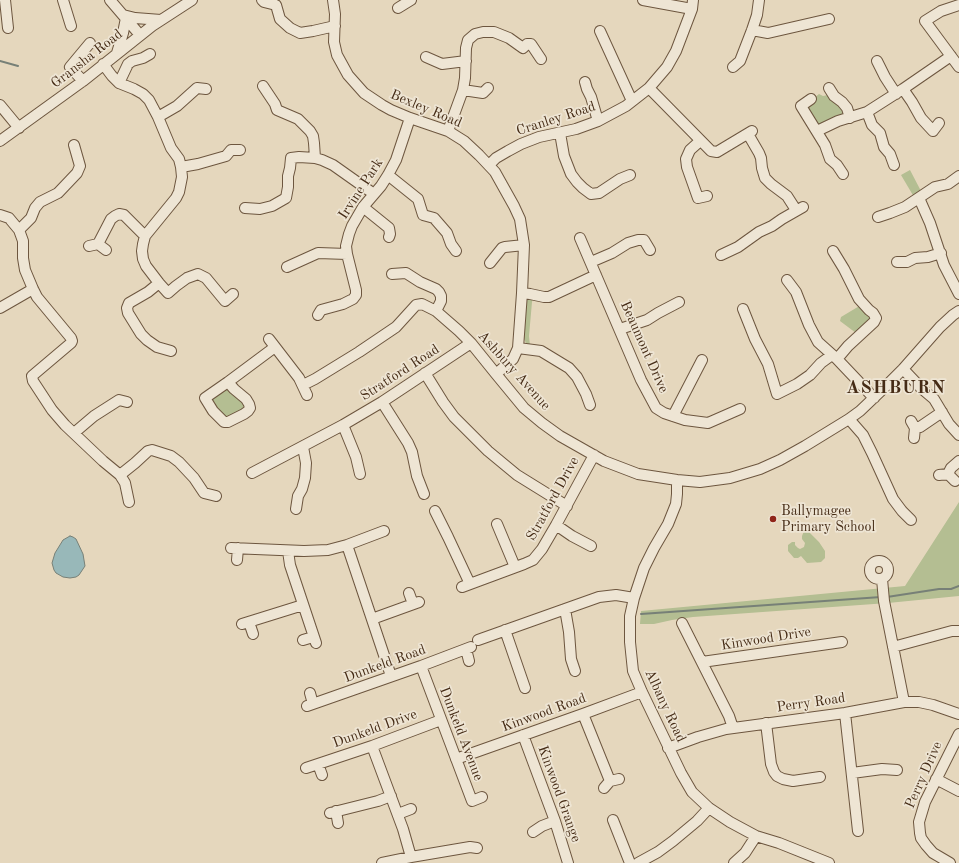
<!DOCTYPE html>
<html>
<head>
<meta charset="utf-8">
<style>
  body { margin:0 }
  canvas { display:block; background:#e5d7bd }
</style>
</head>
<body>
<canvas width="959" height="863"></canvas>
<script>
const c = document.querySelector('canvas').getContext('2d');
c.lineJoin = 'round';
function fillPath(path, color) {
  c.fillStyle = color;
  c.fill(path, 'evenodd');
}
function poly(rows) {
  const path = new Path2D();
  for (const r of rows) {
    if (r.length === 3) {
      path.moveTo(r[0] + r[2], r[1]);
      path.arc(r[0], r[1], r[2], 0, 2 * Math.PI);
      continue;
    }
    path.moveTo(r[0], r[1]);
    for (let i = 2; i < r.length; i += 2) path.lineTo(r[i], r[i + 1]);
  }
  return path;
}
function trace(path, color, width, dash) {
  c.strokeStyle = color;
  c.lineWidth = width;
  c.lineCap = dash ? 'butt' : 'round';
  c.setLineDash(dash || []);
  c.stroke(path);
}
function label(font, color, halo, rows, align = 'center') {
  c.font = font + ' "Old Standard TT",serif';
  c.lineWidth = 3.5;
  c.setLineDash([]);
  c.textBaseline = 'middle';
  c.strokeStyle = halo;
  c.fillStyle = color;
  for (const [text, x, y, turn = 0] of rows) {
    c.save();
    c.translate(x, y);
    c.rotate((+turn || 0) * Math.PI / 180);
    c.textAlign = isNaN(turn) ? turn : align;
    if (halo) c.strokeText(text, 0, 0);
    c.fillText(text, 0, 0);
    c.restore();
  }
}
const green = poly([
  [819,94,823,96,828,95,840,104,845,115,818,126,808,110,808,106,814,98],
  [910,170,922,193,914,197,901,175],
  [533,297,532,302,529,336,530,346,526,343,523,337,527,299],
  [861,305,870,317,870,319,856,333,840,321,841,317],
  [227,387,236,394,246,407,233,416,226,417,211,404,211,397],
  [959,502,959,596,888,603,693,617,672,620,654,624,640,624,641,611,905,586],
  [804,531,807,531,809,532,819,542,825,551,825,558,821,562,807,563,801,556,798,558,794,558,788,551,788,545,792,542,795,542,795,545,798,548,800,549,804,547,805,543,802,539,802,536]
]);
const water = poly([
  [70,536,73,537,76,539,83,554,85,566,79,575,76,577,70,578,63,577,56,573,54,570,52,563,55,553,63,540,70,536]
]);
const stream = poly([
  [0,61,18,66],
  [887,597,939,589,951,589,959,586],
  [641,614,881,597]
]);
const minor = poly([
  [5,0,8,28],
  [63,0,71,26],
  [110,0,140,35],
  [262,0,264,2,276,5,280,19,290,28,300,33,313,31,335,26],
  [333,0,335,14,334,42,337,55,348,75,364,93,382,105,391,110,410,118,448,131,464,141,479,155,495,172,514,206,520,219,524,245,522,293,518,348,513,359,496,374],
  [643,0,692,9],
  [959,5,941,11,925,21,959,67],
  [398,8,411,0],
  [123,15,135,18,161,20],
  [752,30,768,33,829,19],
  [600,31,632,101],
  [117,53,123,33,126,18],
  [426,57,442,64,466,61],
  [877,61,885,77,896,94],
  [103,64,112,76,119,83,134,89,143,94,149,100,158,117,171,148,179,159,181,167,182,177,179,192,176,198,145,236,143,244,142,251,143,259,146,266,159,283,168,293,176,286,187,278,198,274,206,278,225,301,233,294],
  [733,67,740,61,752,30,757,15,759,0],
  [83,81,70,67,90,43],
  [585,82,587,89,591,97,598,121],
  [119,83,128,64,132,61,143,58,150,54],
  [263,86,275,104,277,110,298,119,310,131,313,136,314,143,315,158],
  [649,88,711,151,717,152,752,131],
  [829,88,834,96,842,102,847,108,850,118],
  [903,89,912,102,921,118,933,131,939,123],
  [463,90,483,93,488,88],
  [811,99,801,106,825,145,830,159,837,165,843,174],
  [0,105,19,128],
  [867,112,872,125,880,133,884,147,890,154,894,165],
  [158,117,177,106,197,88,206,89],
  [448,131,463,90,465,78,466,48,468,40,475,34,483,32,494,32,509,38,523,48,527,44,531,44,541,59],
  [817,131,838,121,867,112,903,89,951,56],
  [560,133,564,156,571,174,577,182,583,188,591,194,599,193,620,179,630,175],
  [748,134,759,153,761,158,762,168,765,178,771,184,787,196,796,210],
  [0,141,83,81,152,26,192,0],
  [700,141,690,150,686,159,687,167,698,198,707,196],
  [489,165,496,158,508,151,521,144,539,137,576,129,598,121,626,106,649,88,667,67,676,51,692,9,693,0],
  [181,167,198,164,226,156,231,150,240,150],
  [388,175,418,199,423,215,434,218,447,233,451,244,456,251],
  [919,198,930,223,944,265,959,294],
  [363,207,389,228,390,234,389,237],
  [245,208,260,209,272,206,286,198,288,187,288,176,290,168,291,158,299,157,315,158,322,160,333,165,374,194],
  [0,215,9,218,19,230,23,241,23,258,25,270,33,289,37,297,71,338,72,341,71,343,32,376,33,381,52,410,65,425,103,461,120,475,125,483,129,502],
  [878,217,890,213,905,207,935,187,948,184,959,176],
  [19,230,31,218,35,208,40,202,58,193,77,173,80,166,74,145],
  [580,238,641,380,656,408,664,413,685,420,708,423,740,409],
  [98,244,111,219,115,216,119,214,124,215,145,236],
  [89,246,98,244,106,250],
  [833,251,844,269,859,299,869,310,873,313,876,318,874,322,848,346,837,359],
  [721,255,738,247,759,232,772,226,782,219,803,207],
  [591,262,612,253,628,243,638,240,644,240,650,250],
  [897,262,907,262,915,258,928,257,941,253],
  [490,263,502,248,505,247,524,245],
  [287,267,318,253,347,254],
  [392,274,406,273,420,282,436,289,439,292,441,296,441,301,436,311],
  [787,280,796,292,809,325,818,342,837,359,874,398],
  [159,283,148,292,129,303,127,308,128,313,141,334,147,340,157,347,171,351],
  [522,293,530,294,544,297,549,297,596,275],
  [0,308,33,289],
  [743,309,755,339,768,364,777,394,797,384,810,375,821,363,832,355],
  [318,315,321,310,343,304,353,299,356,295,356,290,347,254,346,246,349,234,352,226,363,207,381,186,388,175,396,160,410,118],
  [620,329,647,320,658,313,679,302],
  [269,339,299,378,307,395],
  [518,348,541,351,569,368,577,377,586,394,590,405],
  [903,369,921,388,934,399,949,424,959,435],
  [425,373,443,402,454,417,488,451,517,475,567,506],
  [228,382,234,389,246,399,249,404,250,408,248,411,244,414,228,422,224,422,213,411,205,398,228,382,275,347],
  [303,385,315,379,359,352,396,327,416,305,422,304,436,311,459,331,471,343,496,374,524,408,542,423,560,436,604,461,638,474,677,480,700,482,730,478,760,469,780,460,805,446,849,419,860,411,882,390,903,369,940,327,953,315,959,311],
  [382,402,408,443,412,452,417,476,424,494],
  [673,416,702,360],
  [849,419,863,435,872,453,893,499,902,511,911,520],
  [911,421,915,428,914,438],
  [343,425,356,457,360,474],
  [915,428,920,427,942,412],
  [74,433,94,416,119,400,127,402],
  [252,473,343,425,382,402,471,343],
  [948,474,951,468,959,461],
  [120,475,135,463,148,451,152,450,171,456,179,462,194,478,204,493,216,496],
  [939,475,948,474,955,481],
  [677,480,677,494,676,504,668,524,654,548,644,568,634,598,630,616,630,642,633,671,642,692,681,773,692,792,709,808,730,822,756,836,779,843,829,863],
  [296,509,298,496,302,489,305,478,306,463,303,447],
  [435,511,448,537,470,584],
  [497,524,515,567],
  [556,525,572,536,591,546],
  [347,545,391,676],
  [231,548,304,551,328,550,347,545,384,531],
  [288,551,290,565,316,643],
  [237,560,238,548],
  [879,570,9],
  [882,579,884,601,904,702],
  [462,587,524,564,533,560,542,549,556,525,594,455],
  [409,593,413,604],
  [565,609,569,632,571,659,575,671],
  [372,619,419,602],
  [249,622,253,634],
  [682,623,729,716,733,728],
  [242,624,303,605],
  [505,630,525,688],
  [303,640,313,637],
  [478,640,599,597,616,595,634,598],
  [893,647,952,631,959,631],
  [466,649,469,661],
  [702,662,842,642],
  [421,666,472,801,482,797],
  [310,693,313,704],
  [307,706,421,666,471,647],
  [845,713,858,831],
  [583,714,610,781],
  [766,723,771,764,774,772,777,776,783,779,793,781,820,777],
  [523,735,555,821,568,863],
  [372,746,403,829,411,857],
  [668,748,698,737,726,729,845,713,904,702,919,702,933,705,959,714],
  [456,759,583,714,642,692],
  [318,764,322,775],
  [306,768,372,746,441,720],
  [852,773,882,769,897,770],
  [936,779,959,791],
  [604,788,610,781,619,779],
  [336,811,338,823],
  [330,813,378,801,391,796],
  [398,814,411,809],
  [613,820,630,863],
  [533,832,542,826,555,821],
  [382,863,411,857,470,847,477,848],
  [638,863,658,852,673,841,697,821,709,808],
  [734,863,745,853,756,836],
  [950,863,933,853,926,845,921,838,920,833,919,822,925,802,959,734]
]);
const markers = [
  [773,519,4,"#8f2418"]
];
const streetNames = [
  ["Gransha Road",87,59,-38],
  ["Bexley Road",426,109,23],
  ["Cranley Road",556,119,-18],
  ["Irvine Park",361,189,-57],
  ["Beaumont Drive",644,347,66],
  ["Ashbury Avenue",514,371,48],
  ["Stratford Road",400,373,-33],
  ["Stratford Drive",553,499,-61],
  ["Kinwood Drive",766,639,-9],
  ["Dunkeld Road",385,664,-20],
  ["Perry Road",811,703,-8],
  ["Albany Road",665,706,65],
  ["Kinwood Road",544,713,-20],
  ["Dunkeld Drive",375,729,-20],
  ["Dunkeld Avenue",461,734,69],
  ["Perry Drive",924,775,-66],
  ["Kinwood Grange",559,794,70]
];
const poiNames = [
  ["Ballymagee",781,511],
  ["Primary School",781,527]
];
const districtNames = [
  ["ASHBURN",896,388]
];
fillPath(green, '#b4be92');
fillPath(water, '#98b8b9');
trace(water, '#778077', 1);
trace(stream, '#778077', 2);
trace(minor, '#6d563f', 12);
trace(minor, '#eee5d4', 10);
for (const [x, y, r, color] of markers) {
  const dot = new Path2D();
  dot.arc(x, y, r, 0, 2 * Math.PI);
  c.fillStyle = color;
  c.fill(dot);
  trace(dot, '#eee5d4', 1.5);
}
label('14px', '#452b15', '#eee5d4', streetNames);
label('14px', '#452b15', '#eee5d4', poiNames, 'left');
c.letterSpacing = '1px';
label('bold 18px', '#452b15', '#eee5d4', districtNames);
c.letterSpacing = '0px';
</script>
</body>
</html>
